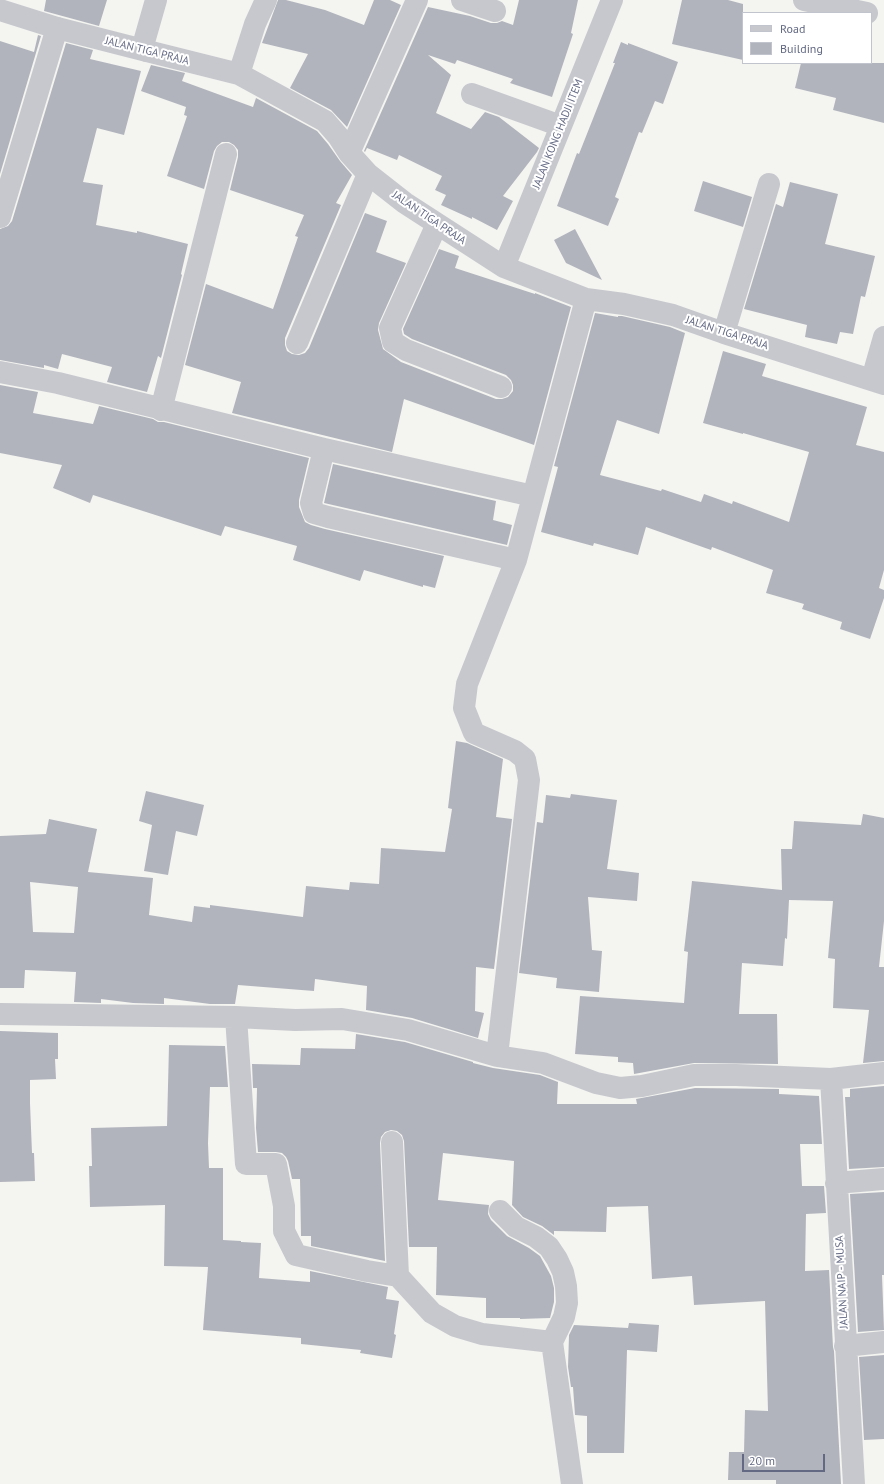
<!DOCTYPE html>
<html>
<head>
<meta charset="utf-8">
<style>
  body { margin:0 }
  #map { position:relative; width:884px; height:1484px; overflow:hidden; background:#f4f5f1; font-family:"PT Sans",sans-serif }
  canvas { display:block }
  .legend { position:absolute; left:742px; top:12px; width:130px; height:52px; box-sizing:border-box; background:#fff; border:1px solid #c1c3cd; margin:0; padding:5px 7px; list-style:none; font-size:12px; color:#636983 }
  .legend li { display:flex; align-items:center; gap:8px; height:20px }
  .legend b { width:20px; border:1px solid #c1c3cd }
  .scale { position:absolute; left:742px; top:1454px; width:83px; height:18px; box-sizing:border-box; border:2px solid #636983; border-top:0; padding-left:5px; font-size:12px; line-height:14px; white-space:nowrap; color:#636983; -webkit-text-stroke:3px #fff; paint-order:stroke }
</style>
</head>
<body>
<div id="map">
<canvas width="884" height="1484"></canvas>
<ul class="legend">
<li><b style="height:5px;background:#c7c8cd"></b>Road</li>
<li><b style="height:11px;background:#b2b4bd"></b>Building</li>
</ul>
<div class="scale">20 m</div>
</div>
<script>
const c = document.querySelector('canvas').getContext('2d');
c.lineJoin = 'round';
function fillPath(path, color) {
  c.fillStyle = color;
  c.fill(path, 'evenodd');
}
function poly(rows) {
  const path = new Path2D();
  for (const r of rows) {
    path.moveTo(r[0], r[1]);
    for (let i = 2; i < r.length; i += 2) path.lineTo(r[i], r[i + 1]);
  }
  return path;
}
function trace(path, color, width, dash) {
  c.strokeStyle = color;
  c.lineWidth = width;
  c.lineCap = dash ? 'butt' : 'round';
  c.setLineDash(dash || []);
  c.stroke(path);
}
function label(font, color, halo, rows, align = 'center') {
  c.font = font + ' "PT Sans",sans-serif';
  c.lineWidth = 4;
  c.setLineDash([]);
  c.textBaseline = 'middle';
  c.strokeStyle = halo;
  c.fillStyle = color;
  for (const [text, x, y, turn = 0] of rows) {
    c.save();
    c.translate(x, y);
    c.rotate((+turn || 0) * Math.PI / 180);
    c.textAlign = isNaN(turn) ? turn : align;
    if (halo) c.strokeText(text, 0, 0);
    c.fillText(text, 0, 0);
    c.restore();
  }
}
const building = poly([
  [46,0,107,0,99,26,44,11],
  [278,0,286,0,325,10,364,25,374,0,390,0,401,5,347,127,331,110,290,88,308,54,262,43],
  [519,0,578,0,571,33,573,34,552,97,510,83,513,79,457,60,455,64,428,55,451,75,436,113,471,129,485,112,499,117,539,148,537,152,503,196,513,201,497,230,472,217,472,219,441,205,446,195,435,190,442,176,399,155,397,160,367,148,365,152,364,151,428,7,470,16,491,23,497,23,502,21,513,25],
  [682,0,728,0,743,4,743,60,672,44],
  [38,35,41,36,0,174,0,41,34,52],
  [621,42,628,45,628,43,678,62,663,104,655,101,642,133,639,132,615,197,619,199,608,226,557,206,577,153,579,154,615,63,613,63],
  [66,43,93,50,90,59,141,71,124,135,97,128,83,182,103,185,96,225,137,233,137,231,188,244,181,274,182,275,161,358,158,356,147,392,107,382,112,367,62,354,58,369,44,365,44,368,0,360,0,229,8,226,12,221],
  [801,63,884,63,884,123,833,110,836,98,795,88],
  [151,65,185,73,182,81,253,107,256,98,317,131,328,144,340,161,352,175,336,203,341,205,285,338,285,345,287,351,292,354,299,355,305,353,309,348,365,213,387,221,376,252,406,263,379,323,378,330,383,349,401,362,496,399,502,399,508,397,513,391,513,385,511,380,506,375,412,339,404,334,403,329,439,249,459,256,455,268,535,294,535,293,571,307,534,445,404,399,392,452,232,413,241,382,185,365,206,284,273,309,298,237,295,236,304,215,230,190,238,157,238,150,234,145,229,142,222,142,217,146,214,151,204,189,167,176,187,116,184,115,186,107,141,91],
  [703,181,752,197,743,227,694,211],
  [790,182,838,194,825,244,875,256,865,297,861,296,853,334,840,332,837,344,805,337,807,325,744,309,776,204,783,207],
  [575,229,602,280,566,263,554,240],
  [595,313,618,317,618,316,622,316,670,327,685,333,659,434,617,420,600,475,661,491,662,489,701,502,704,494,732,504,733,501,789,522,809,452,743,433,743,434,703,423,723,351,766,364,762,376,867,407,856,445,884,452,884,570,879,588,884,590,884,598,870,639,840,629,842,622,802,609,804,604,766,593,773,570,712,547,711,550,646,527,638,555,594,543,593,546,541,532,558,467,554,466],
  [0,385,38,392,33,413,93,424,99,406,153,419,158,422,164,422,309,458,299,500,299,507,305,522,311,525,325,529,444,556,435,588,423,585,423,587,364,570,360,581,293,560,297,546,225,526,221,536,93,495,90,503,53,488,62,465,0,453],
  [333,464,496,501,493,520,512,525,507,545,324,503],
  [456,741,467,743,503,759,496,817,512,819,494,969,476,967,475,1011,484,1013,478,1038,412,1018,366,1010,367,986,315,979,314,991,238,985,235,1004,210,1004,164,998,164,1004,133,1003,101,999,101,1003,74,1002,76,972,25,970,24,988,0,988,0,836,46,834,49,819,97,829,88,872,153,878,149,915,192,922,194,906,210,908,210,905,303,917,306,886,349,890,350,882,379,884,381,848,445,852,452,809,448,808],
  [30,882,78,887,74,933,33,932],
  [146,791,204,805,197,836,176,831,168,875,144,871,152,825,139,821],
  [571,794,617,800,607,869,639,873,637,901,588,897,592,950,602,951,599,992,556,988,557,978,519,973,537,822,543,823,546,795,570,798],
  [863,814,884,818,884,921,879,967,884,967,884,1061,863,1063,869,1010,833,1008,835,959,828,958,833,901,789,900,787,939,785,938,783,966,742,963,739,1014,777,1014,778,1064,694,1063,634,1074,633,1063,618,1062,618,1057,575,1054,580,996,684,1003,688,952,684,951,692,881,782,890,781,849,792,849,794,821,861,825],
  [0,1031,58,1033,58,1059,55,1059,56,1079,30,1080,30,1103,32,1153,34,1153,35,1181,0,1182],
  [356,1034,405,1042,473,1062,473,1063,493,1068,540,1075,558,1082,557,1104,637,1104,636,1099,695,1088,779,1089,779,1094,819,1096,822,1144,800,1144,802,1186,824,1186,826,1213,806,1214,805,1271,829,1270,833,1347,834,1351,841,1484,776,1484,776,1480,728,1480,729,1452,744,1452,745,1410,768,1411,765,1301,694,1305,692,1276,652,1279,648,1206,607,1207,606,1232,554,1231,554,1235,542,1226,523,1217,512,1205,514,1161,443,1153,438,1200,489,1205,488,1214,491,1220,507,1236,529,1248,540,1256,551,1276,554,1288,554,1302,550,1318,520,1319,520,1318,486,1318,486,1298,436,1295,437,1247,409,1247,404,1141,402,1135,397,1131,391,1130,385,1132,381,1137,380,1143,385,1261,311,1246,311,1236,301,1236,300,1179,292,1179,288,1161,286,1157,282,1153,276,1152,258,1152,256,1128,257,1088,253,1088,252,1064,300,1065,301,1048,355,1049],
  [169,1045,225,1046,228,1087,210,1087,208,1143,209,1168,223,1168,223,1240,241,1241,241,1242,261,1243,259,1278,310,1282,310,1271,388,1287,386,1299,399,1301,394,1334,396,1335,392,1358,360,1353,361,1350,301,1344,301,1338,203,1330,208,1267,164,1266,165,1205,90,1207,89,1166,92,1166,91,1128,167,1126],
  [884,1086,884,1167,849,1169,845,1097,850,1097,850,1089],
  [884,1192,884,1275,882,1275,884,1330,858,1332,850,1194],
  [629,1323,659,1325,657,1352,627,1350,624,1453,587,1453,587,1416,575,1415,573,1387,571,1387,568,1367,569,1335,574,1325,628,1328],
  [884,1355,884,1439,864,1440,859,1357]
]);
const minor = poly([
  [462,0,495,11],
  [804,0,867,13],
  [142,49,156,0],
  [147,51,239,74,325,121,338,136,349,153,368,174,405,203,504,267,586,299,624,304,673,315,724,333,884,384],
  [239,74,255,24,266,0],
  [472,94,561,126],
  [349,153,417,0],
  [0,217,57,28],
  [437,224,390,328,393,342,406,350,501,387],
  [504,267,612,0],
  [724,333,769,184],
  [297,343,368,174],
  [0,372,58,383,324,449,533,496],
  [872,379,884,337],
  [161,410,226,154],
  [324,449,311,503,314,513,328,517,516,560],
  [0,1014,236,1017],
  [497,1056,543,1063,596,1083,620,1088,642,1086,694,1075,736,1075,831,1079,884,1073],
  [831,1079,854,1484],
  [392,1142,398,1276],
  [836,1183,884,1179],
  [500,1211,516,1227,536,1237,549,1247,557,1259,563,1272,566,1286,567,1303,564,1317,552,1342,572,1484],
  [552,1342,482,1334,455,1326,432,1313,398,1276,367,1271,296,1255,284,1231,284,1206,276,1164,246,1164,236,1017,295,1020,342,1019,408,1030,497,1056,529,780,525,759,515,751,474,733,464,708,467,684,516,560,586,299],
  [845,1346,884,1342]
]);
const tertiary = poly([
  [0,10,57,28,147,51]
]);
const streetNames = [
  ["JALAN TIGA PRAJA",147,51,14],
  ["JALAN KONG HADJI ITEM",558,134,-68],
  ["JALAN TIGA PRAJA",429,218,34],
  ["JALAN TIGA PRAJA",727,333,18],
  ["JALAN NAIP - MUSA",842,1282,-93]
];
fillPath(building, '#b2b4bd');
trace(minor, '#c7c8cd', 22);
trace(tertiary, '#c7c8cd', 22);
label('11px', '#636983', '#fff', streetNames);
</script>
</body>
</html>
